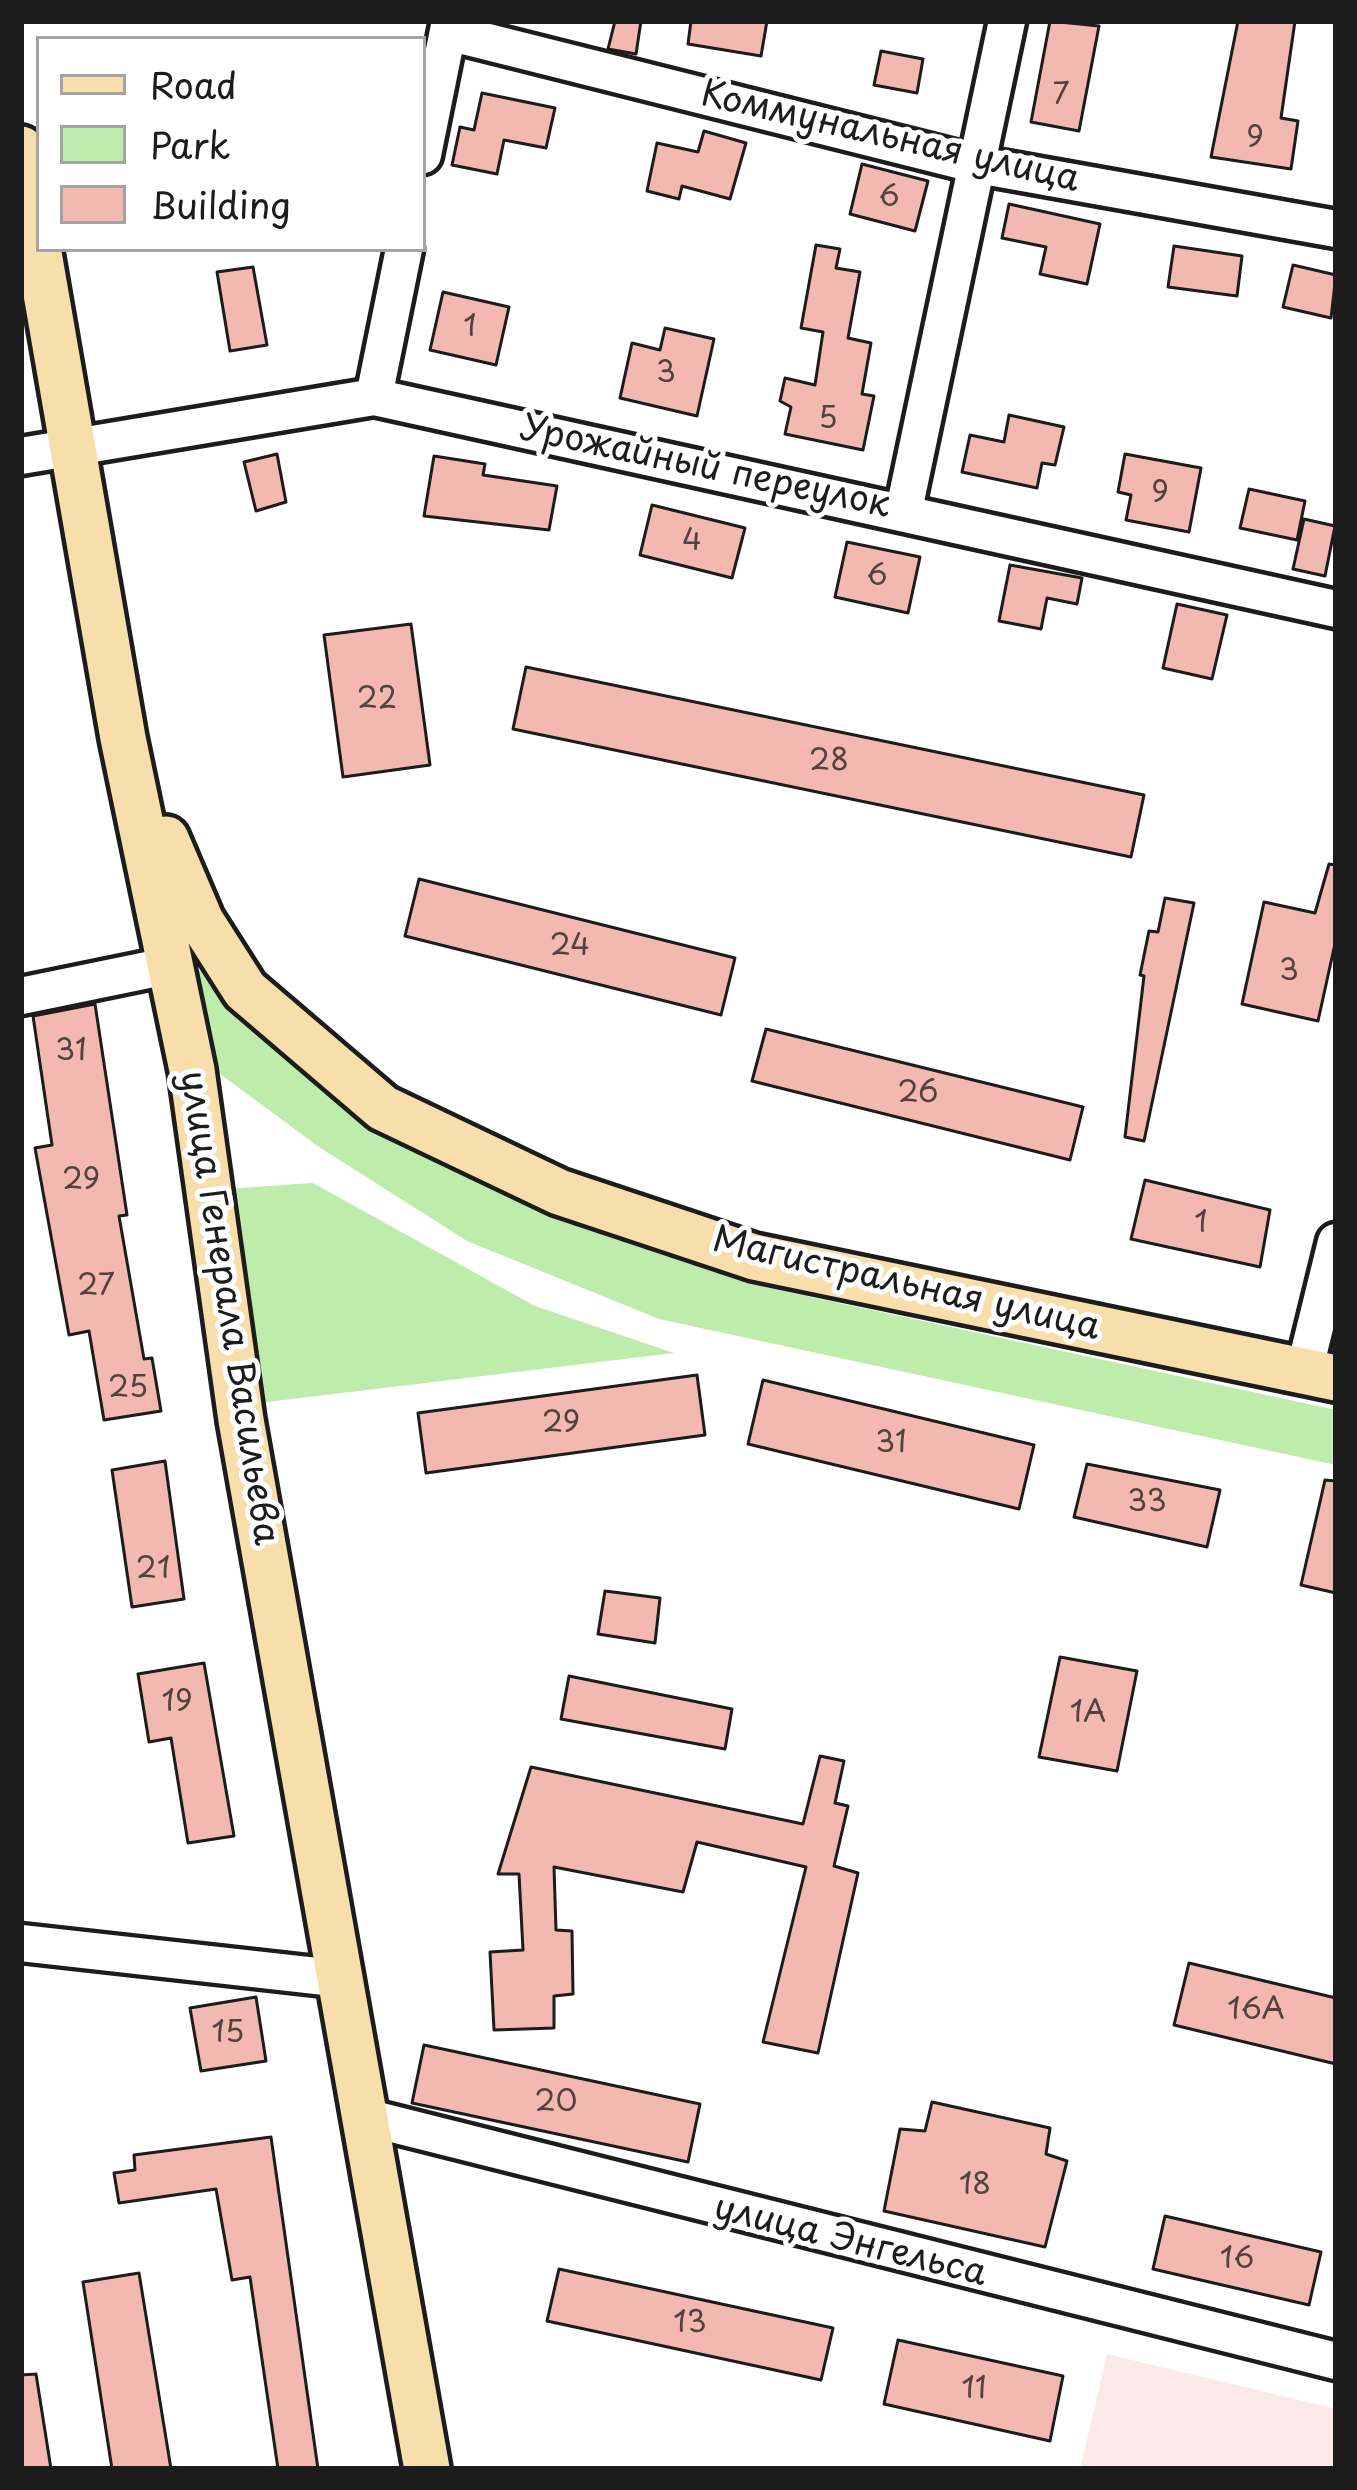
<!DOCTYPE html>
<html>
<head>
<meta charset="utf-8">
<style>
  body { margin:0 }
  #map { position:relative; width:1357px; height:2490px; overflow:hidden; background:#fff; font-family:"Playpen Sans",sans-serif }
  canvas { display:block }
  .frame { position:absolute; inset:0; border:24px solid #1c1c1c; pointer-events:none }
  .legend { position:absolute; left:36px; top:36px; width:390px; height:216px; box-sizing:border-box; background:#fff; border:3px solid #a4a4a4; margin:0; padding:15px 21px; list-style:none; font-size:36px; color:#1c1c1c }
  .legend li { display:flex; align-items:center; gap:24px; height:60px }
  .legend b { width:60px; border:3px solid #a4a4a4 }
</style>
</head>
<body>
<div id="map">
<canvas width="1357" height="2490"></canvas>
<div class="frame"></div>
<ul class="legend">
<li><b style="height:15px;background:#f8deab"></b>Road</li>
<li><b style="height:33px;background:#beecaa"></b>Park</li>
<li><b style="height:33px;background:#f3b8af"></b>Building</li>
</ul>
</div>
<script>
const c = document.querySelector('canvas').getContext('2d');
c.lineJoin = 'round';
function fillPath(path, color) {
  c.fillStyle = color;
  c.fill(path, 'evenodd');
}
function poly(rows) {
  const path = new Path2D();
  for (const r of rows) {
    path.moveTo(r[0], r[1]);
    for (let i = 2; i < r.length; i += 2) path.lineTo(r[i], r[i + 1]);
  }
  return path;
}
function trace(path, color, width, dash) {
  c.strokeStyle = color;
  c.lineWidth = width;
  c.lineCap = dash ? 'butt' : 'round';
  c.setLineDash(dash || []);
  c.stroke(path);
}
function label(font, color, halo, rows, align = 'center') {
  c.font = font + ' "Playpen Sans",sans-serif';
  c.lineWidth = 10;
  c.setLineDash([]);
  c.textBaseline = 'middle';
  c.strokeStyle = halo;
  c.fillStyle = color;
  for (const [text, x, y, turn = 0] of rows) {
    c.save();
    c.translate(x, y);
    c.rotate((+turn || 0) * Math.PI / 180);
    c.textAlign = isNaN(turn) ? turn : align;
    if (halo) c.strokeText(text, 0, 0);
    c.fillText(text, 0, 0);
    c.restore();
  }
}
const built = poly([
  [1107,2354,1336,2409,1336,2469,1080,2469]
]);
const green = poly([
  [189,960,324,1090,530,1205,751,1284,1336,1410,1336,1465,659,1319,467,1241,319,1147,212,1068],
  [313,1183,535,1306,674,1353,259,1403,224,1189]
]);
const building = poly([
  [615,21,641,21,636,54,608,49,615,21],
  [691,21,767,21,761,56,688,44,691,21],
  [1050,21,1099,26,1079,131,1031,122,1050,21],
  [1238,21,1295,21,1281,118,1298,121,1291,169,1211,157,1238,21],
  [881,51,923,59,917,93,874,85,881,51],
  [482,93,555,108,546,148,504,140,497,174,452,165,460,127,474,130,482,93],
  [704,131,746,143,730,199,682,186,679,199,647,191,657,143,698,152,704,131],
  [862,164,928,181,915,231,850,214,862,164],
  [1009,204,1100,224,1087,284,1040,274,1046,247,1002,238,1009,204],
  [816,245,840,249,836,268,860,272,848,338,871,343,862,394,874,396,863,450,785,434,791,407,780,401,785,378,815,385,823,332,801,328,816,245],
  [1174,246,1242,256,1237,296,1168,287,1174,246],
  [1293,265,1336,275,1331,318,1283,307,1293,265],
  [253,267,267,345,230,351,217,272,253,267],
  [443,292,509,307,496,365,430,350,443,292],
  [665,328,714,339,697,416,620,398,632,343,660,350,665,328],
  [1009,415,1064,427,1055,465,1042,463,1037,488,962,472,970,435,1004,442,1009,415],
  [277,454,286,502,256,511,244,462,277,454],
  [1125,454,1201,468,1189,532,1126,520,1131,495,1118,492,1125,454],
  [434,456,485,464,483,475,557,486,549,530,424,516,434,456],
  [1249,489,1305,501,1297,540,1240,528,1249,489],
  [652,505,745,528,732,578,640,555,652,505],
  [1304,519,1335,526,1325,576,1293,569,1304,519],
  [847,542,920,557,908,613,835,597,847,542],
  [1010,565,1082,578,1077,604,1047,598,1041,629,999,621,1010,565],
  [1177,604,1227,615,1212,679,1163,668,1177,604],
  [411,624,430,765,343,777,324,635,411,624],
  [526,667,1144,795,1131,857,513,729,526,667],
  [1329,864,1336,865,1336,939,1318,1021,1242,1004,1264,902,1315,913,1329,864],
  [419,879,735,958,721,1015,405,936,419,879],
  [1165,898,1194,903,1144,1141,1125,1137,1144,976,1140,975,1149,931,1158,932,1165,898],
  [95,1004,127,1215,119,1216,144,1359,152,1358,161,1411,104,1420,89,1331,69,1335,35,1148,52,1145,33,1016,95,1004],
  [766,1029,1083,1107,1070,1160,752,1081,766,1029],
  [1145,1180,1270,1210,1260,1267,1131,1239,1145,1180],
  [697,1375,705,1435,426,1473,418,1413,697,1375],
  [763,1380,1034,1445,1019,1509,748,1444,763,1380],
  [165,1461,184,1599,132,1607,112,1470,165,1461],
  [1087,1464,1220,1490,1207,1547,1074,1517,1087,1464],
  [1325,1480,1336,1481,1336,1593,1301,1585,1325,1480],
  [605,1591,660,1598,655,1643,598,1634,605,1591],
  [1060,1657,1137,1671,1117,1771,1039,1757,1060,1657],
  [204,1663,234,1836,188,1843,171,1738,149,1742,138,1674,204,1663],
  [569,1676,732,1709,725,1749,561,1719,569,1676],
  [820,1756,844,1761,835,1803,848,1806,834,1866,858,1873,818,2053,763,2042,806,1867,697,1842,683,1892,554,1867,556,1930,572,1931,573,1994,554,1996,554,2028,494,2030,490,1952,523,1950,519,1874,498,1874,531,1767,803,1824,820,1756],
  [1189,1963,1336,1998,1336,2064,1174,2025,1189,1963],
  [256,1997,266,2061,201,2071,190,2008,256,1997],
  [424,2045,700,2104,688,2162,412,2103,424,2045],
  [932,2102,1050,2128,1046,2154,1067,2161,1045,2247,884,2211,900,2129,925,2131,932,2102],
  [271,2137,318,2469,278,2469,250,2277,232,2280,216,2189,119,2203,114,2173,135,2170,134,2155,271,2137],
  [1165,2216,1321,2252,1309,2305,1153,2269,1165,2216],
  [559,2269,833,2328,821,2380,547,2321,559,2269],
  [139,2273,171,2469,112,2469,83,2282,139,2273],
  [898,2340,1063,2376,1050,2441,884,2404,898,2340],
  [36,2374,51,2469,21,2469,21,2375,36,2374]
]);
const minor = poly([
  [448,32,978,165,1336,229],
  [423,155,450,21],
  [374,397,404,249],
  [21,456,374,397,1336,609],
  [904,510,1007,21],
  [21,996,172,965],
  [1304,1372,1336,1242],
  [21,1943,343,1979],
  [365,2117,1336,2361]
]);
const major = poly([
  [21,149,123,738,192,1070,241,1420,427,2469],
  [166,839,201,921,245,990,383,1108,559,1192,754,1257,1336,1378]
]);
const numberNames = [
  ["7",1061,96],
  ["9",1255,139],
  ["6",889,198],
  ["1",470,328],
  ["3",666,374],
  ["5",828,420],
  ["9",1160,494],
  ["4",692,542],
  ["6",877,577],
  ["22",377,700],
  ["28",829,762],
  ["24",570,947],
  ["3",1289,972],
  ["31",71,1052],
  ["26",918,1094],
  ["29",81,1181],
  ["1",1201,1224],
  ["27",96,1287],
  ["25",128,1389],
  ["29",561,1424],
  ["31",891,1444],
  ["33",1147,1503],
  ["21",153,1570],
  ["19",177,1703],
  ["1А",1088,1714],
  ["16А",1256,2011],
  ["15",228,2034],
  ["20",556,2103],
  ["18",975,2186],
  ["16",1237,2260],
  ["13",690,2324],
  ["11",974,2390]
];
const streetNames = [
  ["Коммунальная улица",890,138,13],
  ["Урожайный переулок",705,468,12],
  ["Магистральная улица",906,1285,13],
  ["улица Генерала Васильева",228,1308,81],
  ["улица Энгельса",850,2242,14]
];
fillPath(built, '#fbeae7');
fillPath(green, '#beecaa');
fillPath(building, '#f3b8af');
trace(building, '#1c1c1c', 3);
trace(minor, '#1c1c1c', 45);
trace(major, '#1c1c1c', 54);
trace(minor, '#fff', 36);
trace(major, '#f8deab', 45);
label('30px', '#524341', null, numberNames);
label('36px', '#1c1c1c', '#fff', streetNames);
</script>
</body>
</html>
